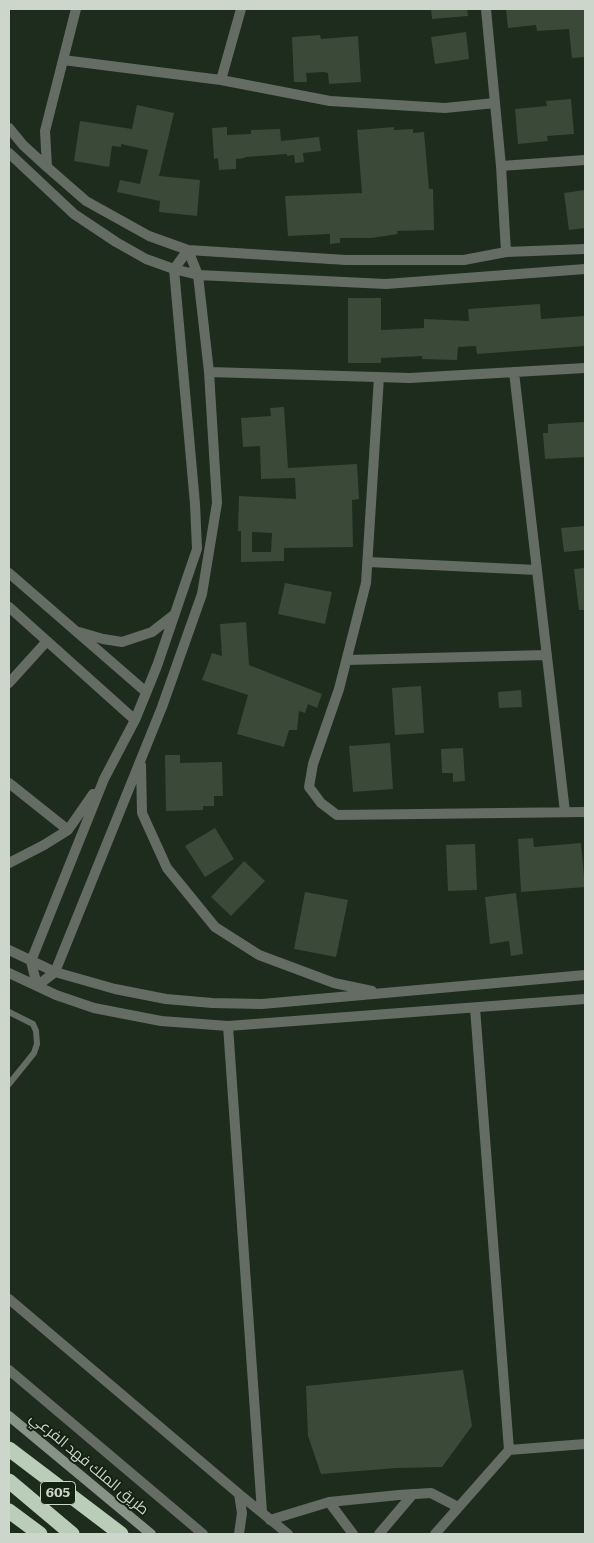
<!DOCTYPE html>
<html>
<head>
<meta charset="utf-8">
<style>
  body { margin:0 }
  #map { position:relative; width:594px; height:1543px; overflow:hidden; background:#1d2c1c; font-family:Literata,serif }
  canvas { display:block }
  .frame { position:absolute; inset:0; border:10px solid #cdd6cb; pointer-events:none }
</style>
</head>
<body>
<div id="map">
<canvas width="594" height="1543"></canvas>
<div class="frame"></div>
</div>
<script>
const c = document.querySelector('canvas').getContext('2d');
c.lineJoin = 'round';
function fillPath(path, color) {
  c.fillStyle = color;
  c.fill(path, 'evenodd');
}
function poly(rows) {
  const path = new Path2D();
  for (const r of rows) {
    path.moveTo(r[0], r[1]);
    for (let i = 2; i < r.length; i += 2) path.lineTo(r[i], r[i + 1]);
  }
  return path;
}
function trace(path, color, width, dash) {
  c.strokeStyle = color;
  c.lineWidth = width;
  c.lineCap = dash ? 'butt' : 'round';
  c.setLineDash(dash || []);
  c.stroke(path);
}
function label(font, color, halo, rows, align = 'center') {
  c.font = font + ' Literata,Cairo,serif';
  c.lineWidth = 4;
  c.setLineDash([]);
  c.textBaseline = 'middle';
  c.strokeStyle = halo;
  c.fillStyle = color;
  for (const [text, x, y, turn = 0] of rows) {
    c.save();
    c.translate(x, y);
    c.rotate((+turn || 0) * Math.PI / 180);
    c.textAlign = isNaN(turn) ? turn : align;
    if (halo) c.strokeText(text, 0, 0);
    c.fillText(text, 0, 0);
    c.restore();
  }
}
const building = poly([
  [431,9,467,9,468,16,432,19],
  [506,9,585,9,585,57,572,58,569,29,537,31,536,25,508,28],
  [466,32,469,59,435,64,431,37],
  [320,35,321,39,358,36,361,82,329,84,328,73,324,72,306,73,307,82,294,82,292,37],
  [571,99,574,134,547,136,548,141,518,144,515,109,547,106,546,101],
  [137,105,174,113,159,176,200,180,197,216,159,212,160,201,117,192,120,180,140,184,148,150,121,144,121,147,112,146,109,167,74,161,80,121,132,129],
  [227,127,227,135,251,134,251,130,280,129,281,141,319,137,321,151,303,153,304,162,295,163,294,155,287,156,287,154,245,157,245,158,236,159,236,169,219,170,218,158,214,159,212,128],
  [394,127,394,130,413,129,413,133,424,132,429,189,433,189,434,230,397,231,398,234,371,238,340,238,340,243,330,244,330,234,288,236,285,196,362,193,357,130],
  [585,190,585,228,569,230,564,193],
  [348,298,381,298,381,330,424,328,424,319,469,321,468,309,540,304,541,319,585,316,585,346,477,354,476,346,458,347,457,360,422,359,422,356,381,358,381,363,348,363],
  [284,407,288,468,357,464,359,499,352,500,353,547,284,548,284,561,241,562,241,531,238,531,239,496,296,499,295,478,261,479,260,446,243,447,241,418,271,416,270,408],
  [252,532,272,533,271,552,252,552],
  [585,422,585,457,545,459,543,433,548,433,548,424],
  [585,526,585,550,564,552,561,528],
  [585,568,585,610,579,610,574,569],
  [285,583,332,592,325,624,278,614],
  [246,622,249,665,322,694,317,708,308,704,305,713,299,711,297,730,289,730,284,747,237,734,248,695,202,680,212,653,222,656,220,624],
  [421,686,424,733,395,735,392,688],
  [521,690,522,707,499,708,498,692],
  [390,743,393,789,353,792,349,746],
  [463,748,465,781,453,782,453,773,442,773,441,749],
  [165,755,180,755,180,763,222,762,223,796,214,796,214,806,203,806,203,810,166,811],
  [215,828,234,859,205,877,185,846],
  [533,838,534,847,581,843,585,887,521,892,518,839],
  [475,844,477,890,448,891,446,845],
  [244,861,265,881,231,916,211,897],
  [305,892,348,900,336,957,294,949],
  [516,893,523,954,511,956,509,941,490,944,485,897],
  [463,1370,472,1426,442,1467,397,1468,321,1474,308,1436,306,1386]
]);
const lane = poly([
  [9,1012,33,1024,36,1031,37,1044,34,1053,9,1084]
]);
const street = poly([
  [486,9,501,166,506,252],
  [63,60,221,80,330,101,445,108,495,103],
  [221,80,241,9],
  [9,128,23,145,47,167,86,201,149,236,188,250,346,260,464,260,506,252,585,249],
  [9,153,74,214,116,242,146,259,174,269,198,275,386,284,585,269],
  [501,166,585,160],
  [47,167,45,131,76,9],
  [188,250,198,275,209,372,217,503,202,594,162,707,55,972,37,986,31,961,104,779,135,720,157,666,197,549,195,504,174,269,188,250],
  [209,372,410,378,585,368],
  [514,372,565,812],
  [379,377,366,583,339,689,313,764,309,787,321,803,337,815,585,812],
  [368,562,537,570],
  [9,573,146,692],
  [9,607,135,720],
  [79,632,103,639,122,642,152,632,175,614],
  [347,660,547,655],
  [9,683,47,641],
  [141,765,142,813,167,868,215,927,259,955,334,983,372,991],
  [9,783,68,830],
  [9,863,44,845,68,830,93,794],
  [9,950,55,972,115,989,166,999,212,1003,262,1004,585,975],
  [9,973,56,995,94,1008,161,1021,228,1026,585,999],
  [475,1008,509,1450],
  [228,1026,262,1512],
  [9,1299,239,1494,242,1513,239,1534],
  [9,1370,203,1534],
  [239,1494,288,1534],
  [329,1502,353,1534],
  [270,1520,329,1502,399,1495,431,1493,458,1507],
  [379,1534,413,1494],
  [435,1534,509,1450,585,1444]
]);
const secondary = poly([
  [9,1416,151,1534]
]);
const highway = poly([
  [9,1449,121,1534],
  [9,1481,72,1534],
  [9,1511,40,1534]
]);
const shields = [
  [58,1493,35]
];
const shieldNames = [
  ["605",58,1493]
];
const streetNames = [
  ["طريق الملك فهد الفرعي",89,1464,40]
];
fillPath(building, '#3a4938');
trace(lane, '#656c64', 6);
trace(street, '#656c64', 10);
trace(secondary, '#879386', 10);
trace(highway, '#bacdb8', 15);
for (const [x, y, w] of shields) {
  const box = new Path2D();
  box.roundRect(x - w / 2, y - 11.5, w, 23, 4);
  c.fillStyle = '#142212';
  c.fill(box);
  trace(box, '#cdd6cb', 1);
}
label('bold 14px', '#cdd6cb', null, shieldNames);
label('15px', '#cdd6cb', '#142212', streetNames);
</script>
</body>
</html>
